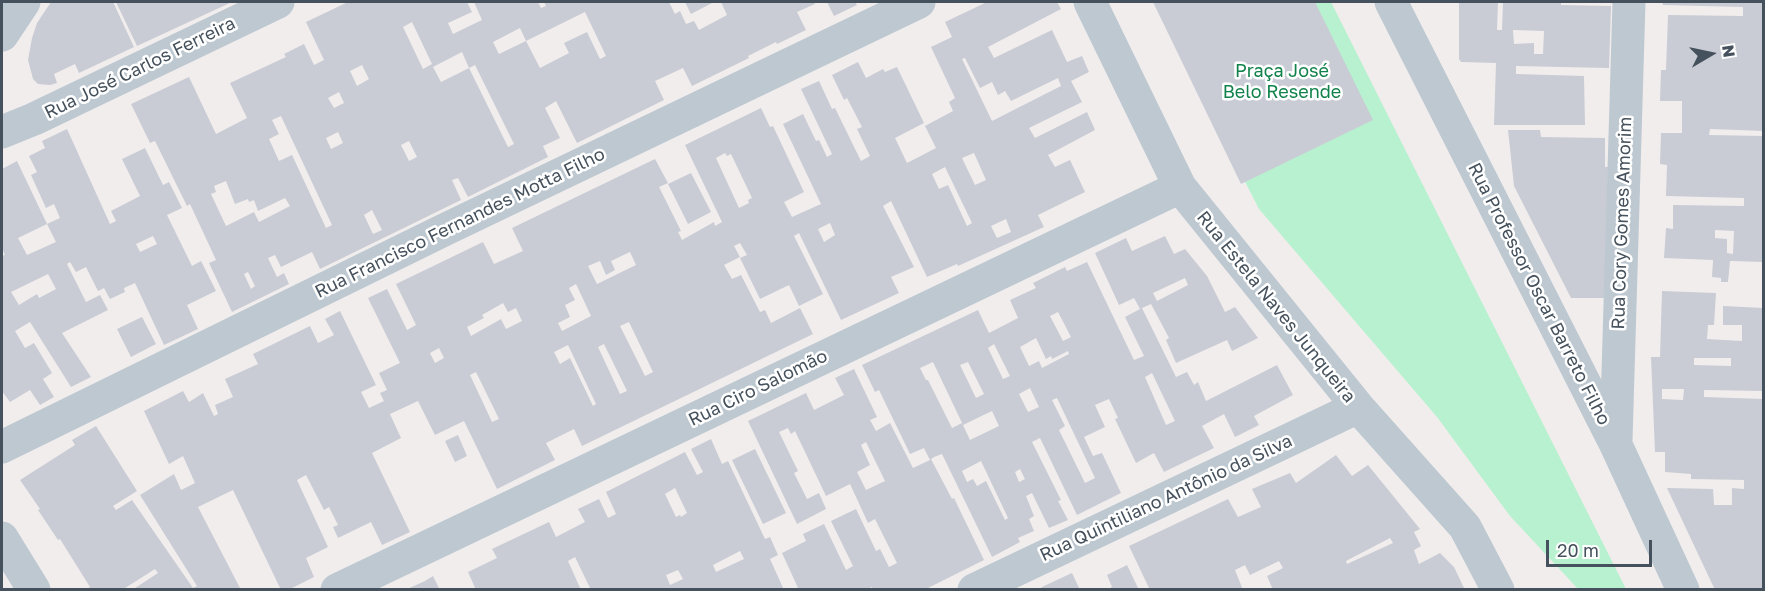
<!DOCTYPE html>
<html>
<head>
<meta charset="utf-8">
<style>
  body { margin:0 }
  #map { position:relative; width:1765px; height:591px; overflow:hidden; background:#f1eded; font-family:"Golos Text",sans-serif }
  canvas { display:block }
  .frame { position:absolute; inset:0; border:3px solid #45515c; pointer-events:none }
  .north { position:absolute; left:1681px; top:24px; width:60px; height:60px; -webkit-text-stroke:4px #fff; paint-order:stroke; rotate:81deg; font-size:16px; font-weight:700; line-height:24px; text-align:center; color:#45515c }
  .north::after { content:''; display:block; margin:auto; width:21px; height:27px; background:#45515c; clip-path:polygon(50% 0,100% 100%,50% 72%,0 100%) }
  .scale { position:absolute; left:1546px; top:540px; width:106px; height:27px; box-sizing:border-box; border:3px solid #45515c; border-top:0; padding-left:8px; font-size:18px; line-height:21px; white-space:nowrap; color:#45515c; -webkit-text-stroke:4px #fff; paint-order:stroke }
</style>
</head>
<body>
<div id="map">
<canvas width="1765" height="591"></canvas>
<div class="frame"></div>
<div class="north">N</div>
<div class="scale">20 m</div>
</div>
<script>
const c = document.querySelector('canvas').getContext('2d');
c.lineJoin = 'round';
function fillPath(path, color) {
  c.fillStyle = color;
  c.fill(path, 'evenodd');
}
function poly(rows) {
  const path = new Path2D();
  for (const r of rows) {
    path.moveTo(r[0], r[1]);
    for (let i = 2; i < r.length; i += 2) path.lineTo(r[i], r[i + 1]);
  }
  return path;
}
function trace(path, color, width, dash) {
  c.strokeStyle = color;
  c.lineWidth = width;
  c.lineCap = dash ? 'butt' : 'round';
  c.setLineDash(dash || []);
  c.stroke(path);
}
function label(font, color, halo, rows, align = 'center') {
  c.font = font + ' "Golos Text",sans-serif';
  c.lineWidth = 5;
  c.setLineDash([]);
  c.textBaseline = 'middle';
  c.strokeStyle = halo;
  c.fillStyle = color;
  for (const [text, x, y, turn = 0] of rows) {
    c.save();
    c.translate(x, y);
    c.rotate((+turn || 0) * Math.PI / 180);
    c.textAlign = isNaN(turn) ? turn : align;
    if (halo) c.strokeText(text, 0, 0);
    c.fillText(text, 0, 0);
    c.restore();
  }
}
const green = poly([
  [1153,2,1331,2,1626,589,1578,589,1510,516,1437,417,1259,209]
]);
const building = poly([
  [51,2,113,2,134,47,79,73,75,64,54,74,57,83,50,85,38,84,33,79,28,60,32,38,37,23],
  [116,2,232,2,137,46],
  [348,2,467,2,472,12,448,23,453,34,482,20,474,2,538,2,541,8,546,6,544,2,669,2,675,14,680,11,686,24,694,21,699,30,727,15,721,2,814,2,815,4,797,12,806,30,777,44,776,42,748,56,749,58,692,86,683,68,655,81,664,100,577,143,556,101,545,108,560,138,543,146,548,157,468,197,458,178,452,180,461,200,320,269,312,252,281,267,275,255,268,258,277,277,284,273,289,284,232,312,209,263,216,260,190,204,187,206,155,141,150,143,131,104,189,77,216,134,247,118,230,83,286,57,284,54,304,44,314,65,324,60,306,22],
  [585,12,606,56,600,59,587,32,564,43,569,53,540,68,526,41,499,54,493,42,520,28,526,41],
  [412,22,432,64,423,69,403,27],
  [462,52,469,68,475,65,514,144,508,147,469,68,441,82,433,67],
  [362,65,369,79,357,86,350,71],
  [339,92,344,103,334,108,328,98],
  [281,116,332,225,326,228,292,155,279,161,269,139,279,134,272,120],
  [338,132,343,143,331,149,326,138],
  [409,141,417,157,409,161,401,145],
  [226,181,235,204,248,199,249,202,254,200,258,211,285,198,290,206,259,222,254,212,226,226,211,194,216,192,214,186],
  [372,210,382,230,373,234,364,215],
  [248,272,255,286,251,289,244,274],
  [685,2,714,2,691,14],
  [827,2,855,2,857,5,834,16],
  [987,2,1057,2,1061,9,988,47,994,58,1052,30,1067,62,1082,56,1089,72,1071,81,1082,102,1029,128,1035,138,1087,112,1095,130,1048,155,1055,167,1070,160,1085,192,1038,215,1044,227,958,266,957,264,927,277,891,201,883,206,914,267,891,277,899,293,841,320,799,233,794,236,823,294,799,306,789,285,760,299,740,258,747,255,740,243,734,246,740,257,724,265,732,279,741,275,760,312,765,310,771,323,800,308,813,334,582,446,574,429,546,443,555,460,497,489,464,421,435,435,418,401,390,414,401,438,372,453,410,532,382,545,371,522,338,538,333,527,338,525,329,507,324,510,306,475,297,480,328,547,306,558,314,577,288,590,281,590,233,490,198,507,241,590,132,590,158,573,155,569,122,590,85,590,90,587,60,539,58,540,38,510,40,509,20,480,75,445,72,440,96,426,137,491,113,506,116,510,132,500,193,588,197,586,140,495,174,474,181,490,195,483,183,456,169,464,144,411,183,391,189,402,203,393,214,416,218,414,215,405,233,397,225,379,258,364,253,354,310,326,318,343,334,335,325,319,340,311,376,385,361,392,369,408,384,401,380,393,387,390,379,373,400,363,368,298,387,289,407,330,416,325,396,284,483,242,494,264,523,251,512,228,655,159,668,183,659,187,681,231,678,232,682,240,714,222,715,226,722,222,685,145,761,108,770,127,773,126,804,192,784,202,792,217,821,204,783,124,803,114,816,141,819,140,827,157,832,154,801,89,819,81,832,109,835,108,861,161,870,156,857,129,862,127,847,98,844,100,832,75,858,62,866,78,883,69,885,72,897,67,924,123,895,138,907,163,936,148,925,126,953,111,949,102,955,98,931,47,952,37,945,22],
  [965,58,980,88,992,82,998,95,1005,91,1011,101,1058,78,1061,86,992,121,962,59],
  [725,153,727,156,731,154,752,198,748,200,749,203,739,208,716,158],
  [974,153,986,180,975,185,962,158],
  [945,167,972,223,967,226,948,185,939,189,932,174],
  [1006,219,1011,232,997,238,991,226],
  [830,223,835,235,824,242,818,229],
  [630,252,636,265,597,284,588,266,600,261,606,275,615,270,611,261],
  [576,284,591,316,562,331,558,323,570,317,565,305,575,300,569,288],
  [503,303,508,312,516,308,522,321,506,329,501,319,471,336,467,327,484,318,482,315],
  [629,322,653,372,645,376,620,326],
  [604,344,627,391,620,394,598,347],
  [568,345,596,404,593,406,570,358,560,364,554,352],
  [439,348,444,358,435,363,430,353],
  [476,372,499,419,492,422,470,375],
  [1153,2,1315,2,1373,120,1241,184],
  [1459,2,1498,2,1497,30,1502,30,1503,2,1561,2,1561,5,1611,6,1609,68,1516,66,1516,74,1584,76,1585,125,1494,125,1496,63,1461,62,1459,59],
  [1513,30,1544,31,1543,54,1534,54,1534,43,1514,44],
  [1662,2,1764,2,1764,131,1710,129,1709,135,1764,136,1764,262,1730,261,1728,282,1721,282,1721,278,1712,277,1713,260,1664,258,1666,228,1673,229,1673,205,1744,206,1744,198,1666,196,1667,165,1660,164,1661,133,1682,133,1682,101,1660,101,1661,70,1666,70,1668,15,1743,16,1743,7,1663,5],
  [1715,230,1734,231,1733,254,1727,253,1727,239,1715,238],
  [67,129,110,224,116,221,111,211,140,196,122,159,145,148,163,185,169,182,182,208,167,215,192,266,201,261,216,291,187,305,198,329,164,345,135,283,124,288,125,292,110,299,104,288,98,291,86,267,76,272,70,262,67,264,86,302,100,295,108,310,62,333,91,377,71,387,30,322,15,331,25,348,34,343,52,373,43,379,54,397,40,405,30,390,10,402,2,391,2,256,5,255,2,248,2,169,17,161,47,224,18,238,27,255,56,242,47,224,60,218,54,204,46,208,31,175,37,172,29,156,45,148,42,141],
  [153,236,157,244,140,252,136,244],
  [48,274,56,289,39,298,37,294,19,305,11,292],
  [1508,130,1540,130,1541,137,1605,138,1605,167,1608,167,1605,298,1571,298,1514,186],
  [691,173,711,212,688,224,668,184],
  [1165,236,1174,254,1185,249,1207,276,1225,312,1235,307,1258,338,1232,351,1227,340,1176,363,1166,340,1169,338,1151,304,1142,308,1176,377,1187,372,1194,385,1198,382,1206,401,1277,365,1293,395,1254,416,1259,425,1235,437,1224,414,1202,426,1214,448,1164,472,1154,453,1136,463,1115,419,1118,418,1109,399,1095,405,1105,427,1084,437,1093,456,1102,453,1121,493,1077,515,1040,438,1032,442,1061,500,1058,501,1068,520,1049,528,1032,493,1026,496,1034,516,1029,519,1034,531,1018,538,1020,542,992,557,942,454,934,457,930,460,931,459,952,499,954,498,984,560,924,590,873,590,872,587,866,590,799,590,782,553,806,541,803,534,824,524,846,570,853,566,831,521,856,509,876,551,880,549,889,567,897,563,875,519,868,523,850,484,826,496,795,431,791,434,788,428,779,432,798,471,794,473,807,499,819,493,826,509,797,524,748,421,806,393,814,410,844,395,835,378,854,369,877,417,870,420,876,431,890,423,913,468,930,460,924,448,910,454,879,390,875,392,862,365,978,310,989,333,1018,318,1010,300,1036,288,1033,283,1065,267,1067,271,1087,262,1134,360,1144,356,1125,317,1140,309,1134,298,1119,305,1095,253,1126,238,1132,251],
  [1185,278,1188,285,1157,301,1153,293],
  [1058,312,1071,337,1063,341,1050,316],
  [1036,338,1046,359,1051,356,1052,359,1068,351,1069,354,1042,368,1039,361,1029,366,1020,347],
  [994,344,1010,376,1003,379,988,348],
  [933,362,963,425,992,411,999,426,970,440,962,423,952,428,928,380,926,380,920,368],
  [968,362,984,394,976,398,960,365],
  [1152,373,1175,421,1166,425,1145,377],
  [1030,388,1039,407,1028,412,1019,394],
  [1057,398,1095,478,1085,483,1059,430,1065,426,1052,400],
  [866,442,885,481,866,490,857,472,870,465,861,445],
  [981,461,1008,518,1005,520,986,481,977,486,973,479,967,482,962,471],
  [1020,469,1025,479,1019,482,1015,472],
  [1662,291,1716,293,1714,325,1708,325,1707,339,1742,341,1742,325,1723,325,1723,306,1764,308,1764,391,1704,390,1704,397,1764,399,1764,590,1715,590,1667,488,1713,489,1714,505,1732,505,1732,488,1744,489,1744,480,1691,479,1691,474,1665,472,1665,452,1655,452,1651,357,1660,357],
  [1694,358,1731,358,1731,366,1694,365],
  [1662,389,1684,389,1683,400,1662,399],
  [142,317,156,344,131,357,117,329],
  [458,435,467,456,455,462,445,441],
  [711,439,722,464,728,461,765,539,770,537,778,555,770,559,784,590,591,590,575,557,568,561,581,590,476,590,468,572,497,558,492,549,549,522,556,537,585,522,578,509,599,499,608,518,616,514,606,492,685,452,697,475,703,472,691,449],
  [675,488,687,513,681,517,680,515,676,517,665,494],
  [740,551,744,559,716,572,713,565],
  [678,570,683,579,670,585,666,575],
  [755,449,786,513,763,524,732,460],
  [1336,455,1352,476,1368,465,1420,529,1414,532,1421,546,1414,550,1419,564,1440,553,1454,567,1465,590,1273,590,1267,576,1283,568,1279,561,1250,575,1245,565,1235,570,1243,590,1150,590,1129,546,1228,499,1238,517,1254,510,1261,507,1252,489,1290,473,1296,483],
  [1390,538,1393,543,1347,564,1346,561],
  [1127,565,1139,590,1106,590,1112,587,1107,575],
  [1072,573,1080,590,1037,590,1044,586],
  [433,576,440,590,405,590,425,581]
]);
const minor = poly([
  [1090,2,1180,187,1358,407,1465,527,1498,590],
  [1391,2,1616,445,1683,590],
  [2,35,24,2],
  [2,132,34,119,278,2],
  [1616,440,1629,2],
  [2,447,446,229,919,2],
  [2,538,34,590],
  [337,590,1180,187],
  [974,590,1358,407]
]);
const streetNames = [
  ["Rua José Carlos Ferreira",140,68,-26],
  ["Rua Francisco Fernandes Motta Filho",460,223,-26],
  ["Rua Cory Gomes Amorim",1622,223,-88],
  ["Rua Professor Oscar Barreto Filho",1539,294,63],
  ["Rua Estela Naves Junqueira",1276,307,51],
  ["Rua Ciro Salomão",758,388,-26],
  ["Rua Quintiliano Antônio da Silva",1166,498,-25]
];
const parkNames = [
  ["Praça José",1282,71],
  ["Belo Resende",1282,92]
];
fillPath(green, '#b8f1cf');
fillPath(building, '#c9ccd4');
trace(minor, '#bdc8d1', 33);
label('18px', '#45515c', '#fff', streetNames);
label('18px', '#11824b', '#fff', parkNames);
</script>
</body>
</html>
